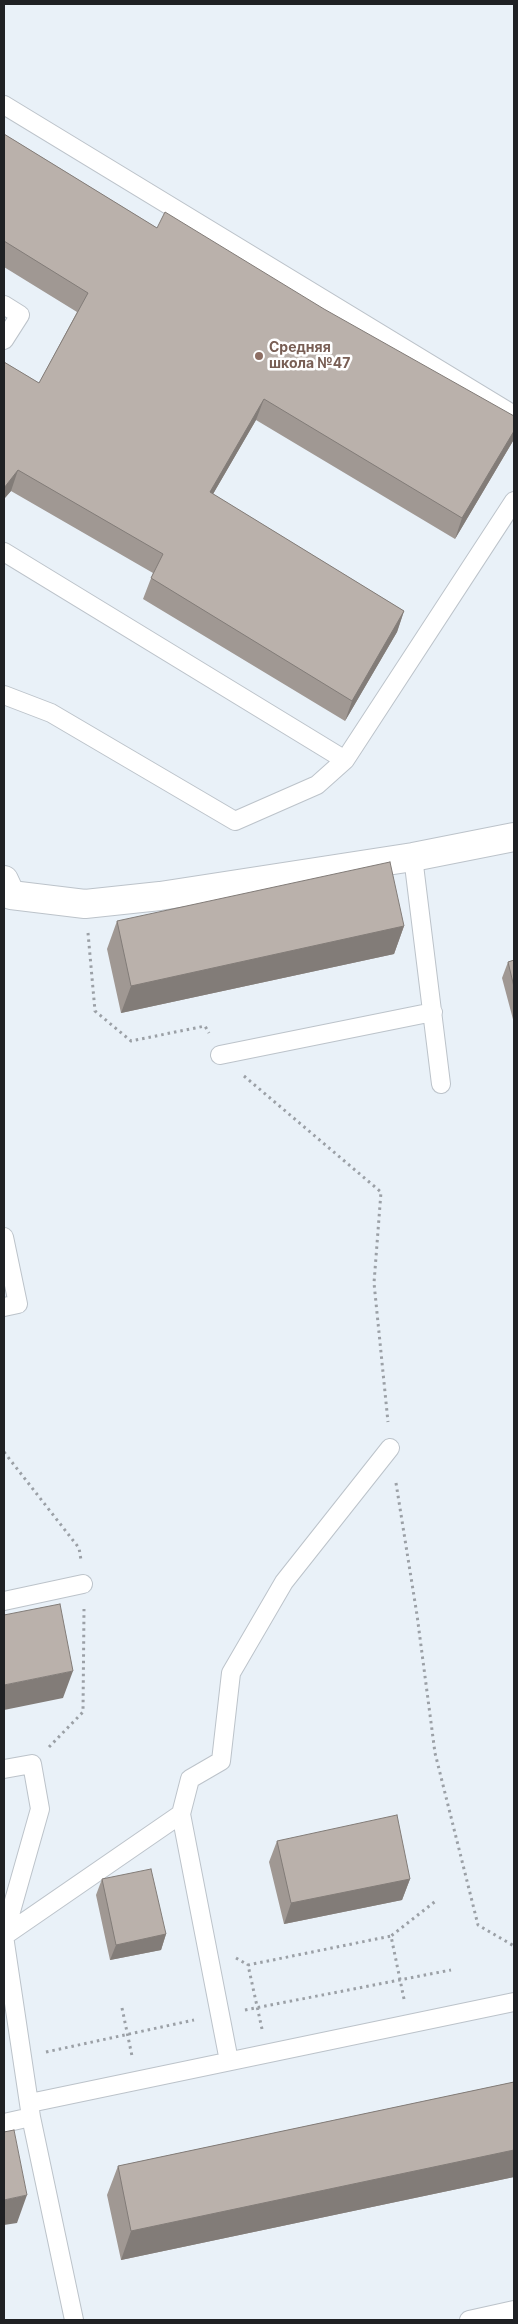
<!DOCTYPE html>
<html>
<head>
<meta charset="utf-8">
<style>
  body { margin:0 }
  #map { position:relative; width:518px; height:2324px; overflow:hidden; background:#e9f1f8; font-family:Inter,sans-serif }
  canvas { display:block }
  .frame { position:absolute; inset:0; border:5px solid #1f2124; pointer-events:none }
</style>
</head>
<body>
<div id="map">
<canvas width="518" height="2324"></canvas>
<div class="frame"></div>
</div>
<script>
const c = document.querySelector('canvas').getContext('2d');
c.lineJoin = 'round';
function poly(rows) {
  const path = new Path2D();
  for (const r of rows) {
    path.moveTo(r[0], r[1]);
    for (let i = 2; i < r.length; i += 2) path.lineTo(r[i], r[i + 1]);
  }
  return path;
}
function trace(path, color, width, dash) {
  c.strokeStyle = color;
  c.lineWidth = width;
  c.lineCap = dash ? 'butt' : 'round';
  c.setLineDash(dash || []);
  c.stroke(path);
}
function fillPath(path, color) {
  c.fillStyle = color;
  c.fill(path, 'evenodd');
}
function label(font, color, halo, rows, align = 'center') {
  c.font = font + ' Inter,sans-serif';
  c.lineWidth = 5;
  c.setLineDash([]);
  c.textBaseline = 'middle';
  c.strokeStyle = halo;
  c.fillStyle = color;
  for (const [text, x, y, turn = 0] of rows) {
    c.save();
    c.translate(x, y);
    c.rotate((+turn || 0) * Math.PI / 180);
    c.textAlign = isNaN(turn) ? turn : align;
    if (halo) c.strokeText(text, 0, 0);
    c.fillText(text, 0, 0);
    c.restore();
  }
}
const path = poly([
  [88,933,95,1011,131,1041,205,1026,209,1033],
  [244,1076,381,1192,374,1283,388,1422],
  [4,1452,79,1548,81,1560],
  [396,1483,417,1615,435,1753,478,1925,514,1946],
  [49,1747,83,1712,84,1609],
  [236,1958,248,1965],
  [404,1999,391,1936,437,1900],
  [122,2008,132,2056],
  [245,2010,451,1970],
  [262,2029,248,1965,391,1936],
  [46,2052,194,2020]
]);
const lane = poly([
  [4,105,514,415],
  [4,305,20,315,4,340],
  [4,552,345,760],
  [4,695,51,713,235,821,317,785,345,760,514,501],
  [413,857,441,1084],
  [220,1055,433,1012],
  [4,1237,18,1304,4,1307],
  [4,1601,83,1584],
  [4,1769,32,1764,40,1809,4,1936],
  [229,2061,181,1814,190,1779,221,1761,231,1673,284,1582,390,1448],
  [30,2103,514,2002],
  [4,2123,31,2117],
  [74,2320,31,2117,4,1936,181,1814],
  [469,2320,514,2310]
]);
const street = poly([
  [4,880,11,895,85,904,160,896,413,857,514,837]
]);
const wall = poly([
  [4,134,157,228,514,431,514,437,513,441,455,539,256,420,213,494,404,611,397,632,345,721,143,599,153,573,11,491,4,499,4,362,39,383,77,312,4,267],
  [117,921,404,926,394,954,121,1013,107,949],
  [514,960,514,1023,502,978,508,962],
  [277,1841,410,1879,402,1900,284,1924,269,1862],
  [102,1879,166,1934,161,1950,110,1960,96,1895],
  [514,2082,514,2177,121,2260,107,2195,118,2166]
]);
const shadedWall = poly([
  [264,399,256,420,202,513,210,492],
  [514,431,514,437,513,441,455,539,462,518],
  [18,470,11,491,4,499,4,488],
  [404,611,397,632,345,721,352,701],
  [404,926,394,954,121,1013,131,986],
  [73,1671,63,1698,4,1710,4,1685],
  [410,1879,402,1900,284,1924,291,1903],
  [166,1934,161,1950,110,1960,116,1945],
  [514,2150,514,2177,121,2260,131,2231],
  [27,2195,17,2223,4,2225,4,2200]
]);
const building = poly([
  [4,134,157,228,165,212,324,309,514,416,514,431,462,518,264,399,210,492,404,611,352,701,151,578,163,554,18,470,4,488,4,362,39,383,88,293,4,241,4,134],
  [390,862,404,926,131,986,117,921,390,862],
  [514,960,514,987,508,962,514,960],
  [60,1604,73,1671,4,1685,4,1615,60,1604],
  [397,1815,410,1879,291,1903,277,1841,397,1815],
  [151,1869,166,1934,116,1945,102,1879,151,1869],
  [514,2082,514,2150,131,2231,118,2166,514,2082],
  [14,2130,27,2195,4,2200,4,2132,14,2130]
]);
const markers = [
  [259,356,5,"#8d6e63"]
];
const educationNames = [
  ["Средняя",269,348],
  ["школа №47",269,364]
];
trace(lane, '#bcc3ca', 20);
trace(street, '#bcc3ca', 30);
trace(path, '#9ba0a6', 3, [2.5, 4]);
trace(lane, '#fff', 18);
trace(street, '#fff', 28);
fillPath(wall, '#a09893');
fillPath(shadedWall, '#827c78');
fillPath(building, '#bab1ab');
trace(building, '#827c78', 1);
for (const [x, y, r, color] of markers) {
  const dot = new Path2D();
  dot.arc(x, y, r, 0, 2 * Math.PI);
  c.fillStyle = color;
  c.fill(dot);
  trace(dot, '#fff', 2);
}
label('bold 14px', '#785e54', '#fff', educationNames, 'left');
</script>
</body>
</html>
